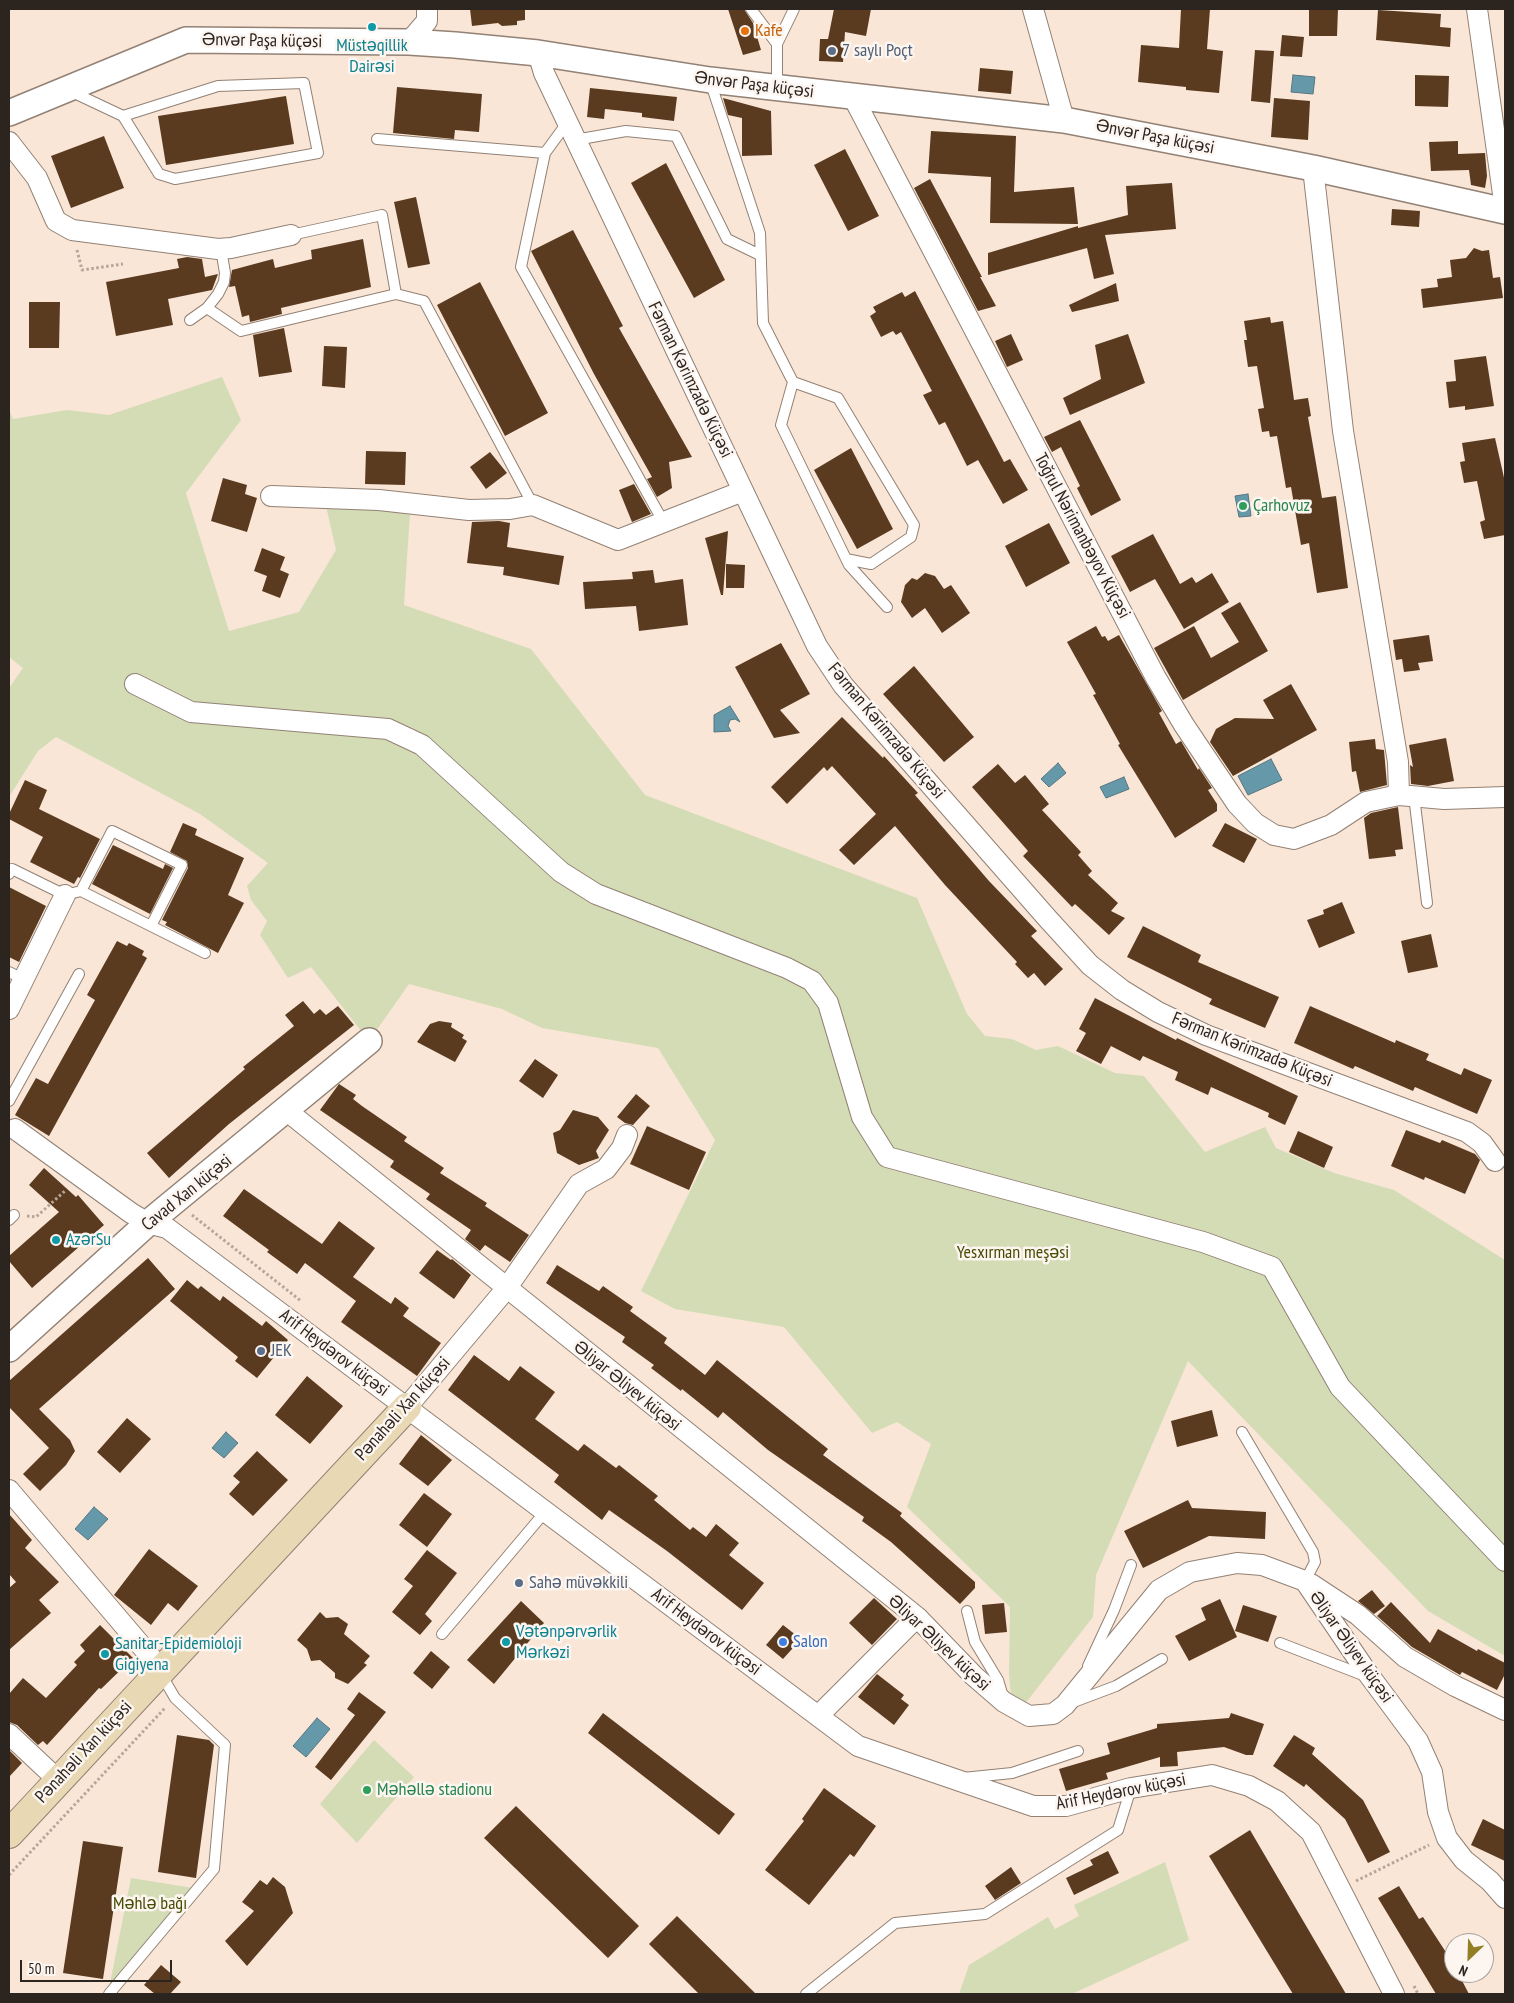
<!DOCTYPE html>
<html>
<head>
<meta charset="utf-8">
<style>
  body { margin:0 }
  #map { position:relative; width:1514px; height:2003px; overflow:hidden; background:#f9e6d7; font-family:"PT Sans Narrow",sans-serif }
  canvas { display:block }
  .frame { position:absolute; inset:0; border:10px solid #2b241f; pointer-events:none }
  .north { position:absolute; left:1444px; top:1933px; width:50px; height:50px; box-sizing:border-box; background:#fdf5f0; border:1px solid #a9a19c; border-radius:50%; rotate:204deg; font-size:14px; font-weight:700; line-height:20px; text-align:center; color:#2b241f }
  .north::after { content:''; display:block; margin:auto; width:18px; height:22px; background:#927e24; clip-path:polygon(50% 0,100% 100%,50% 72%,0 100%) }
  .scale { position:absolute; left:20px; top:1960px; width:152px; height:22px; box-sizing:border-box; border:2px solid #2b241f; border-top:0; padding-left:6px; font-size:15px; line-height:18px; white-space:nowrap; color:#2b241f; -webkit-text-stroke:4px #fdf5f0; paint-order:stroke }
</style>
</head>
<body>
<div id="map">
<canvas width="1514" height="2003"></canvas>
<div class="frame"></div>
<div class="north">N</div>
<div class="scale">50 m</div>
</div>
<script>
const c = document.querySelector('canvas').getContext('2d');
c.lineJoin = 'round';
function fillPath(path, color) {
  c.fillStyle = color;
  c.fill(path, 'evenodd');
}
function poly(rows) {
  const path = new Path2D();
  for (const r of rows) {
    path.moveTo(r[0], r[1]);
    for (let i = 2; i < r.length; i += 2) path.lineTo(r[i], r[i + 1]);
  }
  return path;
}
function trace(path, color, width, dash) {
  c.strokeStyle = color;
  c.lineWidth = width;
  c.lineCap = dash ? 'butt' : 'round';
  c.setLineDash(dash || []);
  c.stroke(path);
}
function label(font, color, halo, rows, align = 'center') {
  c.font = font + ' "PT Sans Narrow",sans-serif';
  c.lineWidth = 5;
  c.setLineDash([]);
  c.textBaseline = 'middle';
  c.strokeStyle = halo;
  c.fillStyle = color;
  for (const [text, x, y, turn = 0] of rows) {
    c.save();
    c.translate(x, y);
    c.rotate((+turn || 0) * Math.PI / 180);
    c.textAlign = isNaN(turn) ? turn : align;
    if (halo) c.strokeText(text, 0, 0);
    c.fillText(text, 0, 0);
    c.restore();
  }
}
const green = poly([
  [222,377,241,420,186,493,229,631,299,612,336,550,326,506,410,513,404,605,531,649,645,795,917,898,967,1014,985,1036,1012,1039,1036,1050,1058,1046,1115,1073,1144,1076,1205,1152,1265,1127,1276,1148,1334,1173,1394,1190,1505,1260,1505,1656,1428,1611,1188,1361,1096,1575,1093,1617,1024,1705,1011,1696,1009,1675,1010,1607,907,1507,931,1444,897,1422,872,1433,784,1327,675,1309,641,1291,715,1140,658,1048,542,1028,502,1009,409,984,369,1041,311,967,288,978,260,935,267,921,251,900,247,886,268,863,200,814,56,737,38,751,9,797,9,688,23,668,9,657,9,409,13,419,67,410,109,415],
  [374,1740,414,1777,357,1843,320,1804],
  [1165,1862,1189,1940,1072,1994,959,1994,969,1965,1048,1917,1055,1929,1079,1916,1074,1905],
  [131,1878,193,1888,108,1993]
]);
const water = poly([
  [1293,75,1315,77,1313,94,1291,92,1293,75],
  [1248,494,1251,516,1239,517,1235,496,1248,494],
  [730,706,740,722,735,719,730,720,728,726,731,731,714,732,714,715,730,706],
  [1271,759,1282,780,1248,795,1238,776,1271,759],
  [1058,763,1066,773,1049,787,1041,779,1058,763],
  [1124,777,1129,789,1106,798,1100,787,1124,777],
  [226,1432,238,1443,224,1458,212,1448,226,1432],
  [94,1507,108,1519,88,1540,75,1529,94,1507],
  [317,1718,330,1729,306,1757,293,1746,317,1718]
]);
const building = poly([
  [470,9,525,9,525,20,517,21,517,25,502,26,498,23,472,26],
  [728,9,744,9,753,23,761,50,743,55],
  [834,9,871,9,866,36,845,32,843,62,819,61,820,39,828,39],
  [1181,9,1210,9,1207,49,1223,51,1219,93,1186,90,1186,87,1138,82,1141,45,1179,48],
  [1309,9,1338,9,1337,36,1309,36],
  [1378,10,1441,14,1440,27,1451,28,1450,47,1376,40],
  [1282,35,1304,37,1302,57,1280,56],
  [1255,50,1274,51,1270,103,1251,101],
  [980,68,1013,71,1011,94,978,91],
  [1415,75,1449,76,1448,107,1415,106],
  [397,87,482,94,479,132,455,130,454,139,393,133],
  [590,88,677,97,674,121,642,117,642,113,605,109,604,119,587,117],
  [286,96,294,144,166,165,158,116],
  [723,98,771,111,772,155,742,156,742,118,728,115],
  [1274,98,1310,101,1308,140,1271,137],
  [931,131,1016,136,1014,192,1074,187,1078,224,990,223,991,177,928,173],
  [104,136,124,188,71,208,51,156],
  [1458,141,1458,154,1485,153,1487,176,1485,188,1471,185,1469,170,1431,171,1429,142],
  [845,149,879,216,848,231,814,165],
  [666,163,725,280,694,298,631,183],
  [930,179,982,277,980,277,996,306,978,311,914,188],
  [1172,183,1176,229,1105,235,1114,274,1094,279,1087,248,988,275,988,253,1078,226,1078,228,1128,215,1126,186],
  [416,197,430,264,408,268,394,202],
  [1392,209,1420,211,1419,227,1391,225],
  [573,230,623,326,619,328,692,457,669,462,672,488,657,497,647,479,652,477,594,374,531,251],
  [363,239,371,287,281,308,282,314,250,322,249,315,242,317,235,286,229,287,232,270,273,259,275,268,312,259,311,250],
  [1474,248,1482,251,1489,250,1493,278,1500,277,1503,298,1423,308,1421,289,1438,287,1437,279,1452,277,1450,260,1466,258],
  [187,257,202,259,205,277,218,274,212,290,168,299,173,325,116,336,106,282,179,268,177,259],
  [480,282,548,413,505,436,437,305],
  [1116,283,1119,301,1072,312,1069,305],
  [915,291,1004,462,1010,459,1028,490,1003,504,978,460,967,466,945,422,939,425,923,395,932,391,901,332,896,335,893,331,881,337,870,316,876,312,873,307,902,292,905,297],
  [29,302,60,302,59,348,29,348],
  [1270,317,1271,323,1283,321,1294,400,1308,398,1311,416,1308,417,1322,498,1336,496,1348,588,1317,593,1309,543,1301,545,1291,487,1286,488,1277,436,1270,437,1269,431,1262,432,1258,409,1264,408,1257,366,1248,367,1244,340,1247,340,1244,321],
  [284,328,292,372,259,377,253,335],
  [1011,334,1023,360,1007,367,995,341],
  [1128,334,1145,383,1070,415,1063,398,1101,379,1095,345],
  [324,346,347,347,345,388,322,386],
  [1486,356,1494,406,1465,410,1465,406,1449,408,1446,382,1456,381,1454,360],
  [1080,420,1121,500,1091,516,1077,488,1080,486,1061,447,1052,452,1044,437],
  [1495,438,1505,482,1505,535,1484,539,1480,522,1485,520,1477,481,1464,483,1460,462,1465,461,1462,443],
  [851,448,893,529,857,549,814,470],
  [366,451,406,452,405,485,365,484],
  [490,452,507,473,486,489,470,467],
  [223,478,247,485,245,494,257,498,247,532,211,521],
  [634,484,651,514,632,522,619,490],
  [499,521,510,523,507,547,564,556,559,585,503,575,504,567,467,563,472,522],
  [1049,523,1070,563,1026,587,1005,546],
  [728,531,723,595,721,595,705,538],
  [1153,534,1180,584,1192,577,1196,583,1212,573,1229,602,1184,629,1155,579,1130,592,1111,556],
  [262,548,285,557,280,570,289,574,280,598,262,591,267,576,254,571],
  [726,564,745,565,744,588,726,588],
  [653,570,655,583,683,579,688,625,639,631,636,606,585,609,583,582,633,579,632,572],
  [925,573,935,576,944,589,951,585,970,613,942,633,925,608,912,618,901,602,905,585,912,578,917,580],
  [1240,602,1268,651,1183,700,1154,648,1194,626,1211,658,1239,642,1221,613],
  [1096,626,1102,637,1105,636,1108,641,1119,635,1162,711,1159,713,1176,744,1181,741,1198,770,1199,768,1212,788,1208,790,1217,804,1217,811,1175,838,1118,745,1120,744,1093,695,1096,694,1067,642],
  [1429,635,1433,661,1418,663,1420,670,1404,672,1402,659,1396,660,1393,640],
  [781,643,810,694,780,710,800,733,774,738,735,667],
  [914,666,974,737,944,762,883,694],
  [1291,684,1317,730,1233,776,1210,742,1216,729,1235,718,1274,719,1263,700],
  [842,717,883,758,884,756,918,793,915,795,989,881,1037,931,1031,936,1063,969,1045,986,1034,973,1028,978,1015,964,1017,962,945,885,895,826,854,865,839,850,876,814,832,766,827,771,824,767,787,804,771,787],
  [1446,738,1454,781,1428,786,1411,784,1410,765,1413,767,1409,745],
  [1375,739,1376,749,1384,750,1387,785,1360,792,1356,771,1352,772,1349,742],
  [998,764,1015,783,1025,775,1049,804,1042,810,1081,852,1078,855,1092,871,1088,875,1118,903,1111,911,1125,918,1109,935,1075,904,1072,907,1023,856,1028,851,972,787],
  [25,780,47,790,39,809,100,839,80,878,78,877,74,884,30,862,43,837,9,819,9,814],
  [1398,807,1403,849,1395,850,1396,856,1369,859,1364,818,1371,813],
  [183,823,197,829,195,835,244,858,228,895,244,903,218,953,165,925,167,922,162,920,188,868,187,861,170,852],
  [1225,823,1257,839,1244,863,1212,846],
  [113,845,163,869,165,864,173,868,150,914,92,884],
  [9,887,46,906,19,962,9,957],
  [1342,902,1355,933,1319,948,1307,920,1324,914,1323,910],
  [1143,926,1201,955,1198,962,1279,997,1265,1028,1209,1004,1212,999,1127,957],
  [1431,934,1438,967,1408,973,1401,941],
  [117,941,127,946,129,943,144,951,142,955,147,958,49,1136,15,1115,36,1078,48,1084,95,1000,87,995],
  [1095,998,1176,1040,1177,1038,1298,1096,1285,1125,1268,1117,1269,1113,1211,1087,1208,1095,1175,1080,1178,1072,1143,1056,1140,1061,1111,1046,1101,1064,1076,1051,1086,1033,1079,1029],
  [303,1001,314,1014,320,1009,326,1015,338,1006,354,1025,229,1124,169,1178,147,1153,245,1069,243,1067,294,1026,285,1015],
  [1310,1006,1395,1043,1396,1040,1429,1054,1426,1060,1461,1075,1464,1068,1492,1080,1477,1114,1415,1087,1413,1091,1355,1066,1353,1069,1294,1043],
  [439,1021,452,1023,451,1027,464,1035,462,1038,467,1041,455,1062,417,1042,430,1024],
  [535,1059,558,1075,543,1098,519,1081],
  [339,1084,356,1095,353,1099,362,1106,407,1137,404,1141,444,1168,440,1173,487,1203,485,1206,529,1235,510,1262,485,1245,480,1251,465,1239,471,1230,426,1199,430,1194,390,1167,394,1161,320,1110],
  [636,1094,650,1106,633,1125,625,1123,617,1117],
  [573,1110,598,1117,609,1130,596,1151,599,1158,579,1165,557,1153,553,1133,560,1130],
  [647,1126,706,1152,689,1190,630,1164],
  [1406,1130,1440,1143,1442,1140,1475,1154,1480,1160,1465,1194,1425,1177,1424,1180,1391,1166],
  [1298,1131,1333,1147,1324,1168,1289,1152],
  [44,1168,76,1197,78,1195,104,1225,32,1288,9,1261,9,1256,59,1212,29,1185],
  [244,1189,322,1244,339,1221,375,1248,353,1277,391,1304,395,1297,409,1308,403,1316,441,1343,417,1376,341,1322,356,1301,305,1263,297,1274,267,1252,269,1250,223,1216],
  [437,1250,451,1260,452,1259,471,1275,454,1299,419,1273],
  [148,1258,175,1289,39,1409,70,1440,75,1451,66,1465,40,1491,23,1474,49,1448,9,1407,9,1381],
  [557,1265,599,1291,603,1286,633,1307,630,1311,667,1338,664,1343,705,1375,717,1360,828,1449,823,1455,902,1513,900,1516,975,1582,975,1588,960,1604,891,1542,862,1521,864,1517,768,1450,723,1412,718,1418,682,1389,681,1391,651,1368,654,1365,622,1342,625,1337,546,1283],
  [187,1280,198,1289,201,1286,220,1301,223,1296,262,1326,266,1321,288,1340,257,1378,235,1361,238,1357,170,1301],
  [474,1355,509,1381,520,1366,555,1392,535,1419,578,1451,584,1444,616,1468,619,1465,658,1496,654,1500,690,1530,693,1527,706,1537,716,1524,739,1543,729,1555,764,1583,742,1610,667,1551,609,1510,602,1520,554,1482,559,1475,448,1390],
  [307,1376,343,1406,310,1444,275,1415],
  [1212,1410,1218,1436,1177,1447,1171,1421],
  [127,1418,151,1439,120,1473,97,1452],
  [421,1435,452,1460,428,1486,399,1464],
  [257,1451,288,1480,253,1516,229,1494,240,1482,233,1476],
  [424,1493,452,1514,427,1547,399,1525],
  [1188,1500,1192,1508,1266,1512,1265,1539,1209,1536,1143,1568,1124,1531],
  [9,1514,32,1540,25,1548,59,1582,39,1600,51,1613,9,1650,9,1588,16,1582,9,1574],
  [149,1549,198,1586,178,1611,168,1603,151,1625,114,1595],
  [427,1550,457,1573,425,1614,432,1621,420,1635,392,1612,413,1586,404,1579],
  [1372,1590,1385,1606,1374,1614,1358,1601],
  [874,1598,897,1619,872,1645,849,1623],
  [1220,1599,1237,1637,1189,1661,1175,1636,1206,1620,1201,1608],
  [521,1601,544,1623,494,1684,467,1660],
  [1391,1602,1430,1643,1438,1629,1477,1651,1478,1649,1505,1663,1505,1674,1497,1690,1462,1672,1460,1675,1412,1647,1377,1616],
  [1004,1603,1007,1632,985,1634,982,1605],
  [1243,1605,1277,1616,1268,1642,1235,1631],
  [320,1612,326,1618,338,1617,348,1624,344,1634,370,1656,364,1663,367,1665,348,1684,335,1678,335,1673,320,1660,311,1661,307,1649,297,1640],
  [100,1625,133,1658,101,1689,99,1688,47,1745,43,1741,38,1745,17,1725,9,1722,9,1694,23,1678,46,1698,77,1665,74,1662,85,1651,80,1645],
  [783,1625,801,1639,783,1659,766,1645],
  [431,1651,450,1667,432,1689,413,1673],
  [877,1674,904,1695,901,1699,909,1705,894,1725,858,1697],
  [359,1692,386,1712,331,1780,315,1767,355,1715,347,1709],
  [603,1713,735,1814,719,1835,588,1733],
  [1231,1713,1264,1724,1253,1755,1246,1755,1224,1747,1177,1752,1178,1766,1160,1767,1160,1757,1106,1773,1108,1779,1066,1791,1059,1769,1110,1754,1107,1743,1157,1728,1157,1724,1229,1718],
  [177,1735,209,1740,214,1745,196,1878,158,1872],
  [1294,1735,1315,1748,1312,1754,1363,1800,1390,1852,1368,1863,1345,1819,1306,1784,1304,1787,1273,1766],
  [9,1750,22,1763,9,1777],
  [824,1788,876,1826,854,1857,850,1854,809,1905,765,1870,804,1821,802,1819],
  [516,1806,639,1926,608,1958,484,1838],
  [1483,1819,1505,1830,1505,1861,1471,1845],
  [1250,1830,1346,1994,1293,1994,1209,1856],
  [83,1841,123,1847,103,1979,63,1973],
  [1108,1851,1119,1873,1074,1895,1066,1878,1093,1865,1090,1860],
  [1011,1867,1021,1883,995,1900,985,1886],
  [273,1877,285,1887,293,1913,247,1966,225,1941,254,1911,242,1902,260,1880,267,1885],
  [1399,1886,1419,1919,1423,1917,1453,1963,1454,1973,1458,1973,1469,1994,1436,1994,1378,1898],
  [677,1916,756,1994,699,1994,649,1944],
  [161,1965,181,1982,170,1994,155,1994,144,1985]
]);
const path = poly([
  [77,250,82,270,123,264],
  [192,1215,301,1301],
  [27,1216,36,1217,66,1190],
  [9,1875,165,1708],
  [1356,1881,1429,1845],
  [1414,1986,1418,1994]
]);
const service = poly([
  [751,9,777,44],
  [710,81,760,233,763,323,793,382,781,425,849,565,887,607],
  [777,87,777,44,794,9],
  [70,91,123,116,218,86,304,83,318,153,175,179,159,174,123,116],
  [567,123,545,153,521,267,664,523],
  [377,139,545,153],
  [575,140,626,131,676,136,727,239,760,255],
  [291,235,382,215,396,294,424,301,533,505],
  [207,308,241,331,396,294],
  [190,320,207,308,218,294,224,282,225,273,221,249],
  [793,382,838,398,914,525,911,537,871,564,846,559],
  [1414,796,1427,903],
  [9,874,12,869,65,895,81,891,151,926,182,865,112,831,81,891],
  [151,926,205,953],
  [9,972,23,979],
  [9,1101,79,974],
  [9,1220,14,1215],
  [1242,1432,1313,1552,1315,1562,1305,1581],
  [967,1611,975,1642,998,1680,1003,1697],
  [442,1634,545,1512],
  [1280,1643,1368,1677],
  [1088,1666,1114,1610,1131,1565],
  [1071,1703,1116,1686,1162,1659],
  [963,1778,1012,1773,1078,1751],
  [109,1994,214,1869,225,1745,175,1698,161,1674],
  [806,1994,895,1923,985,1914,1118,1830,1131,1788]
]);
const minor = poly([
  [1033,9,1064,120],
  [1477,9,1505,208],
  [409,42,427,21,427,9],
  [538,53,544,73,817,646,843,685,1048,919,1090,965,1122,990,1158,1012,1206,1035,1467,1132,1482,1143,1495,1161],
  [853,97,1156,678,1184,725,1237,804,1255,823,1274,835,1294,839,1331,825,1366,802,1399,795],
  [9,142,37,178,56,221,72,230,218,249,231,248,291,235],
  [1313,168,1343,431,1398,762,1399,795,1444,799,1505,797],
  [271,496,379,500,469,510,510,509,533,505,618,540,743,491],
  [135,684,191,712,388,729,422,745,561,872,596,894,787,968,812,981,828,1003,862,1117,887,1157,1203,1242,1272,1267,1340,1387,1505,1561],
  [9,1009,65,895],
  [287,1111,917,1617,974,1676,1004,1702,1029,1716,1053,1714,1065,1705,1159,1590,1190,1572,1237,1563,1262,1565,1305,1581,1366,1671,1418,1741,1432,1772,1438,1812,1447,1838,1464,1860,1490,1881,1505,1898],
  [15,1129,131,1213,148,1223,167,1228,858,1746,1033,1806,1066,1806,1131,1788,1212,1775,1249,1786,1277,1801,1311,1832,1394,1994],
  [407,1407,506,1289,579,1184,606,1169,622,1148,627,1135],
  [9,1490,150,1656,160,1672],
  [1311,1584,1358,1615,1405,1657,1455,1686,1505,1710],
  [818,1716,917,1617],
  [9,1734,57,1779]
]);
const tertiary = poly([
  [9,113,186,40,409,42,455,45,538,53,710,80,1064,120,1313,168,1505,211],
  [9,1349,148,1223,369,1041]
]);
const secondary = poly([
  [9,1834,407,1407]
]);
const markers = [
  [372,27,5,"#0f9aa8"],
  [745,31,5,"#e8710a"],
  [832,51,5,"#5c6f8a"],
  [1243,506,5,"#2e9e5b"],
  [56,1240,5,"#0f9aa8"],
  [261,1351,5,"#5c6f8a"],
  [519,1583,5,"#5c6f8a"],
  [506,1642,5,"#0f9aa8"],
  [783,1642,5,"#3f7fe0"],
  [105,1654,5,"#0f9aa8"],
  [367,1790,5,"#2e9e5b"]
];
const foodNames = [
  ["Kafe",755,31]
];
const streetNames = [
  ["Ənvər Paşa küçəsi",262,41,1],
  ["Ənvər Paşa küçəsi",754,85,7],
  ["Ənvər Paşa küçəsi",1155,137,11],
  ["Fərman Kərimzadə Küçəsi",690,380,64],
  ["Toğrul Nərimanbəyov Küçəsi",1082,536,62],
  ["Fərman Kərimzadə Küçəsi",886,731,50],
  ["Fərman Kərimzadə Küçəsi",1252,1050,22],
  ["Cavad Xan küçəsi",187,1193,-39],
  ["Arif Heydərov küçəsi",334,1353,37],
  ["Əliyar Əliyev küçəsi",627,1386,39],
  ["Pənahəli Xan küçəsi",403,1409,-48],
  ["Arif Heydərov küçəsi",706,1632,37],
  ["Əliyar Əliyev küçəsi",939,1643,43],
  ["Əliyar Əliyev küçəsi",1351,1647,55],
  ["Pənahəli Xan küçəsi",84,1752,-47],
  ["Arif Heydərov küçəsi",1121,1792,-11]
];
const cultureNames = [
  ["Müstəqillik",372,46,"center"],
  ["Dairəsi",372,67,"center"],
  ["AzərSu",66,1240],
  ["Vətənpərvərlik",516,1632],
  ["Mərkəzi",516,1653],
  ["Sanitar-Epidemioloji",115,1644],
  ["Gigiyena",115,1665]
];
const serviceNames = [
  ["7 saylı Poçt",842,51],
  ["JEK",271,1351],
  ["Sahə müvəkkili",529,1583]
];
const leisureNames = [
  ["Çarhovuz",1253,506],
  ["Məhəllə stadionu",377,1790]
];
const parkNames = [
  ["Yesxırman meşəsi",1013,1253],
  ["Məhlə bağı",150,1904]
];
const shopNames = [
  ["Salon",793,1642]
];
fillPath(green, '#d4dcb6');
fillPath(water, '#6599a9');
trace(water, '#547680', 1);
fillPath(building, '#5b3b20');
trace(service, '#928174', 12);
trace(minor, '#928174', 22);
trace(tertiary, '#928174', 28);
trace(secondary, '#928174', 30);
trace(path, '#b5a69a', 3, [2.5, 2.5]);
trace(service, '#fff', 10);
trace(minor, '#fff', 20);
trace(tertiary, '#fff', 25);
trace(secondary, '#e8d8b3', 28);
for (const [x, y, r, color] of markers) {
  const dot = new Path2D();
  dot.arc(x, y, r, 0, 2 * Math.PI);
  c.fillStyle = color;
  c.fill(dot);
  trace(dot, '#fdf5f0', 2);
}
label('18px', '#c56008', '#fdf5f0', foodNames, 'left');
label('18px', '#2b241f', '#fdf5f0', streetNames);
label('18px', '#0d838f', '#fdf5f0', cultureNames, 'left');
label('18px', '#4e5e75', '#fdf5f0', serviceNames, 'left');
label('18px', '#27864d', '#fdf5f0', leisureNames, 'left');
label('18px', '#454d03', '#fdf5f0', parkNames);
label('18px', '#366cbe', '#fdf5f0', shopNames, 'left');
</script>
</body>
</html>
